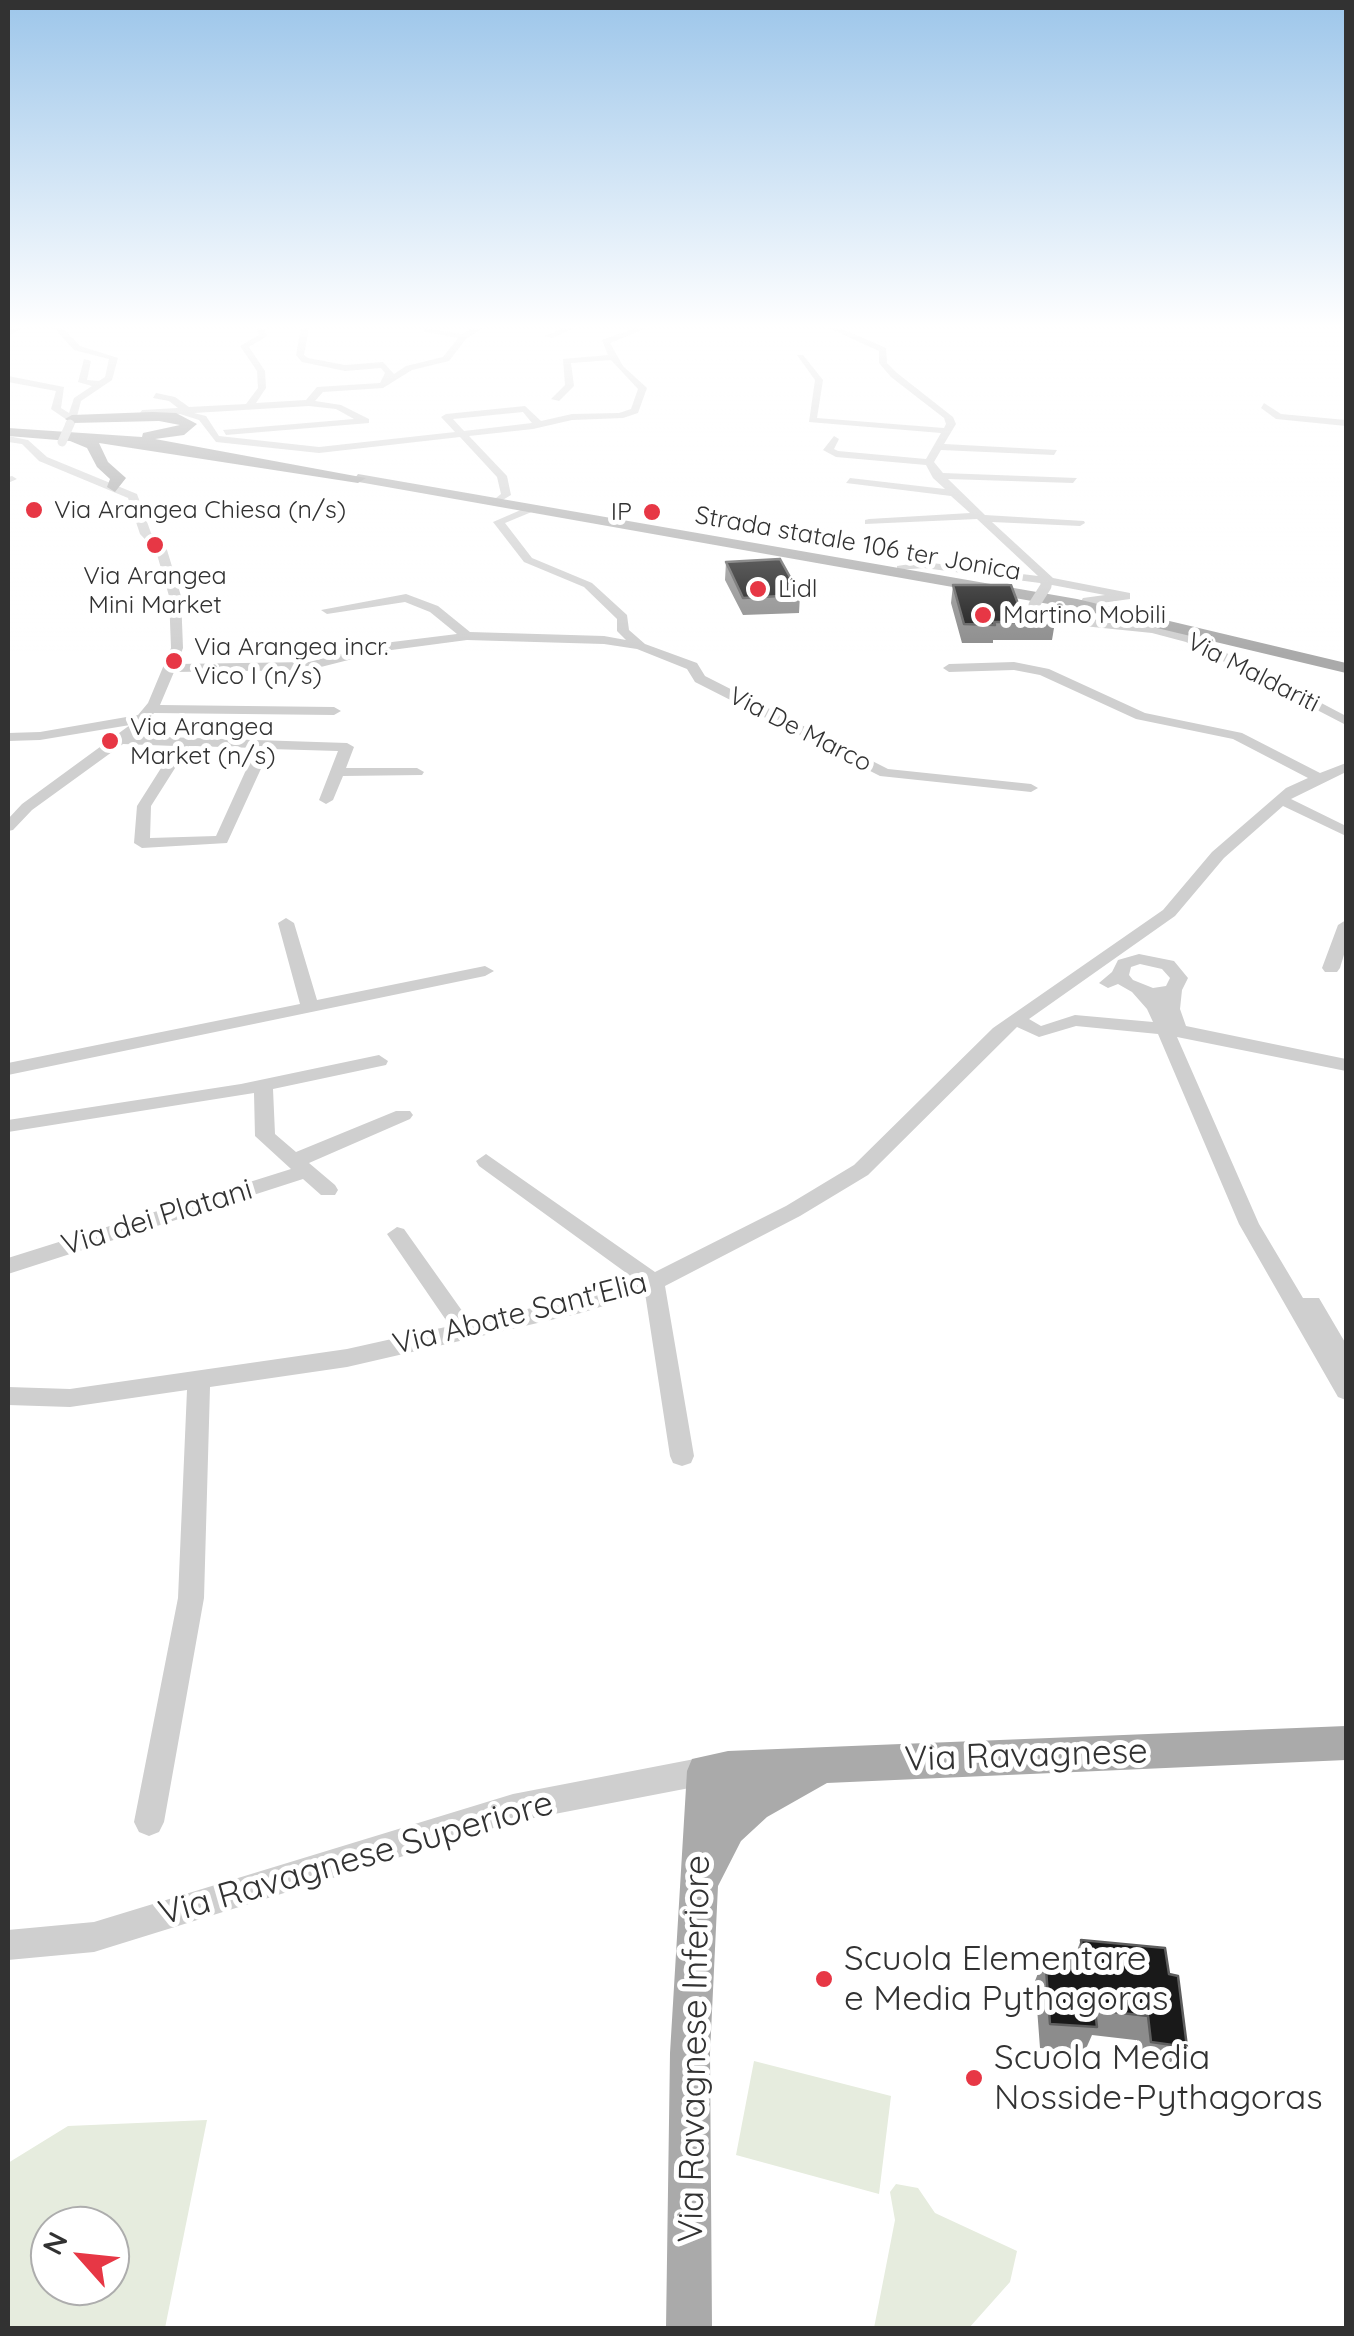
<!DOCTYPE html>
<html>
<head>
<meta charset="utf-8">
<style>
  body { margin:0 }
  #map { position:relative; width:1354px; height:2336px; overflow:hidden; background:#fff; font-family:Quicksand,sans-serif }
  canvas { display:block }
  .frame { position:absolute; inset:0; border:10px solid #323232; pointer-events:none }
  .north { position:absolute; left:30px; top:2206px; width:100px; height:100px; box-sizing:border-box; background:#fff; border:2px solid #adadad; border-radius:50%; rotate:297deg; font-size:28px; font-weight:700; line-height:40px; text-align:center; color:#323232 }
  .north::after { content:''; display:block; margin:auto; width:35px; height:45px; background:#e73745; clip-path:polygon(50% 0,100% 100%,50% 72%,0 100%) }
</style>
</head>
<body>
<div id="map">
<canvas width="1354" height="2336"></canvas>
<div class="frame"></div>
<div class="north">N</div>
</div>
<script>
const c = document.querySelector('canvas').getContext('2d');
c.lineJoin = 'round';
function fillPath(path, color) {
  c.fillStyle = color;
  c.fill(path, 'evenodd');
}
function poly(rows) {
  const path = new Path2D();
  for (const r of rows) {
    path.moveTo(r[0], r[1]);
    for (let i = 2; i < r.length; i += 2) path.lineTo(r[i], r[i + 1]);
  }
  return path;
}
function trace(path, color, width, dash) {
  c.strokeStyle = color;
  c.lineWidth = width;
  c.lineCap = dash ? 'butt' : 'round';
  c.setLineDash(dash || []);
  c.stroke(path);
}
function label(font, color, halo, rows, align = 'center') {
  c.font = font + ' Quicksand,sans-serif';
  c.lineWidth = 10;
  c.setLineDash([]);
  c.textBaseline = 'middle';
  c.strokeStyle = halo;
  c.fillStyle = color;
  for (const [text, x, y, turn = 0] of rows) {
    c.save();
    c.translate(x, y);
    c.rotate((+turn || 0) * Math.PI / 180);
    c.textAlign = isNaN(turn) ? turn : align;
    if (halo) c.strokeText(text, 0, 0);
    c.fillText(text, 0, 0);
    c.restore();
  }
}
const green = poly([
  [754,2061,891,2096,879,2194,736,2155],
  [207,2120,165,2328,8,2328,8,2163,68,2126],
  [50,2226,110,2226,110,2286,50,2286],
  [896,2184,918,2188,935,2213,1017,2251,1010,2282,969,2328,874,2328,895,2220,890,2192]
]);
const minor = poly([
  [15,327,25,327,8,336,8,331,15,327],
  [53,327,62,327,80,346,118,358,112,380,81,401,75,424,70,427,65,424,67,420,51,409,56,391,8,382,8,376,64,387,61,408,69,413,74,398,92,386,78,382,84,359,91,361,87,380,99,381,105,377,109,359,74,350,53,327],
  [256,327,264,327,267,336,249,347,265,371,266,388,256,403,306,400,317,387,380,383,385,373,381,368,345,371,302,362,296,355,301,327,309,327,304,355,308,358,345,365,383,362,394,374,406,366,443,357,458,338,424,332,424,328,462,334,474,327,484,327,466,339,449,361,412,370,383,388,323,392,315,401,341,405,369,419,369,423,226,435,223,430,354,419,336,409,309,406,194,413,206,416,219,436,319,447,455,432,441,417,446,414,525,406,541,421,572,414,619,413,631,409,638,389,611,360,571,363,574,386,559,401,551,399,565,385,563,359,608,355,602,340,638,327,650,327,610,343,623,366,647,388,638,413,623,418,572,420,533,429,469,436,507,476,511,495,501,501,496,498,501,494,497,477,460,437,319,453,216,442,199,420,180,414,139,415,142,410,178,408,169,401,153,398,156,393,175,397,189,407,246,404,258,388,257,371,240,346,259,335,256,327],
  [523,412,532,423,464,431,453,419,523,412],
  [565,327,577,327,552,338,545,336,565,327],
  [827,327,838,327,886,348,887,363,897,373,953,417,956,424,944,444,1057,450,1054,455,941,450,934,462,943,473,1077,478,1073,483,948,479,985,515,1084,521,1085,523,1080,526,992,522,1053,578,1130,593,1130,599,1087,605,1081,601,1083,598,1105,595,1052,585,1046,590,1040,583,924,568,897,570,897,566,924,562,1038,576,977,519,865,524,865,520,869,519,970,513,951,496,846,483,850,478,945,489,933,478,926,465,836,457,823,450,834,436,839,439,834,449,838,451,926,459,941,433,809,422,815,380,797,355,803,355,823,380,817,418,944,428,946,424,944,418,891,377,879,363,879,351,827,327],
  [1264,403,1281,414,1346,420,1346,426,1276,419,1261,408,1264,403],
  [8,436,28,440,47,457,137,494,151,533,167,550,181,596,183,648,177,664,309,662,384,643,457,634,430,612,405,602,327,614,321,610,406,594,438,606,470,632,604,636,626,640,617,631,617,619,584,587,524,562,493,522,530,506,534,507,534,511,505,523,532,558,592,583,627,615,629,630,645,644,697,663,705,676,888,769,1031,784,1038,788,1031,792,880,776,695,682,687,669,637,649,604,644,467,640,384,651,309,670,174,672,160,705,334,707,341,711,334,715,154,713,134,736,347,743,354,747,346,768,417,768,424,772,422,775,343,776,333,800,326,804,319,800,338,751,270,749,227,843,142,848,134,843,137,806,175,746,123,744,32,810,13,830,8,831,8,819,22,804,130,725,40,740,8,741,8,733,40,732,138,715,148,703,171,648,169,596,156,551,140,534,128,498,39,461,22,444,8,442,8,436],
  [189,746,256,748,216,836,150,838,151,806,189,746],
  [8,477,12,476,17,479,8,483,8,477],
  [1031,607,1047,615,1153,625,1194,636,1346,716,1346,725,1186,642,1152,633,1044,622,1027,614,1027,608,1031,607],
  [1014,662,1049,669,1145,713,1242,733,1320,773,1346,763,1346,772,1291,799,1346,826,1346,836,1283,806,1224,858,1175,916,1029,1019,1041,1026,1075,1015,1153,1022,1147,1009,1132,992,1118,984,1108,988,1099,983,1112,972,1118,960,1139,954,1174,961,1188,978,1182,990,1180,1009,1186,1026,1346,1059,1346,1071,1177,1037,1259,1224,1303,1298,1319,1298,1346,1344,1346,1400,1338,1397,1239,1224,1158,1034,1076,1026,1039,1037,1017,1027,868,1175,800,1216,665,1286,694,1456,691,1463,682,1466,673,1463,670,1456,645,1293,581,1313,347,1367,210,1387,204,1598,164,1822,159,1832,149,1836,139,1832,134,1822,178,1598,187,1390,70,1407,8,1405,8,1387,70,1389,347,1349,450,1326,387,1234,397,1227,404,1229,470,1322,580,1297,636,1280,479,1166,476,1161,486,1154,655,1272,786,1206,854,1165,993,1028,1163,910,1212,852,1286,788,1308,778,1233,739,1136,719,1040,675,1014,670,949,672,943,668,949,664,1014,662],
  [1140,964,1162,969,1170,978,1166,986,1153,988,1133,980,1129,975,1131,967,1140,964],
  [286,918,294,923,317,1000,485,966,494,971,485,976,8,1075,8,1063,300,1004,278,923,286,918],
  [1346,920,1346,948,1340,968,1337,972,1325,972,1322,968,1338,925,1346,920],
  [379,1055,388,1061,386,1065,273,1089,275,1134,296,1152,396,1111,410,1111,413,1115,410,1119,309,1163,335,1185,338,1190,335,1195,321,1195,303,1179,8,1274,8,1258,291,1169,255,1136,254,1093,8,1132,8,1120,241,1084,379,1055],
  [705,1757,715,1761,719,1771,715,1781,705,1785,513,1822,94,1952,8,1960,8,1930,94,1922,513,1794,705,1757]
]);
const major = poly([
  [358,474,1077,599,1346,663,1346,673,1077,609,353,481,358,474],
  [1346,1726,1346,1760,827,1783,767,1817,741,1841,718,1886,710,2053,712,2328,666,2328,670,2053,687,1771,692,1759,728,1751,1346,1726]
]);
const highway = poly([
  [152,412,176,413,197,424,184,435,155,439,366,478,358,483,99,443,108,462,126,478,115,492,107,487,110,479,97,467,87,448,70,441,8,436,8,428,142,437,143,433,180,425,159,421,72,423,65,419,72,415,152,412]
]);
const minorBridgeFar1 = poly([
  [62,442,70,424]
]);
const minorBridge = poly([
  [1034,605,1046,586]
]);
const wall = poly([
  [726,562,800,595,799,613,743,615,725,580],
  [953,585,1055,622,1052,640,993,640,993,643,962,643,951,603],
  [1081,1940,1169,1974,1187,2047,1173,2070,1138,2066,1135,2040,1092,2035,1085,2051,1040,2048,1035,1981,1045,1955,1074,1958]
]);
const building = poly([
  [780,559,800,595,743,598,726,562,780,559],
  [953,585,1011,585,1020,609,1050,609,1055,622,994,622,995,625,964,624,953,585],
  [1081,1940,1165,1948,1169,1974,1178,1976,1187,2047,1151,2042,1148,2016,1095,2010,1097,2027,1050,2024,1045,1955,1083,1959,1081,1940]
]);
const markers = [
  [34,510,10,"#e73745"],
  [652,512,10,"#e73745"],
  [155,545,10,"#e73745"],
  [758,589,10,"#e73745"],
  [983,615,10,"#e73745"],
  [174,661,10,"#e73745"],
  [110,741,10,"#e73745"],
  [824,1979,10,"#e73745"],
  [974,2078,10,"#e73745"]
];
const farPoinames = [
  ["Via Arangea Chiesa (n/s)",54,510],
  ["IP",632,512,"right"],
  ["Via Arangea",155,576,"center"],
  ["Mini Market",155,605,"center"],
  ["Lidl",778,589],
  ["Martino Mobili",1003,615],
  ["Via Arangea incr.",194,647],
  ["Vico I (n/s)",194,676],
  ["Via Arangea",130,727],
  ["Market (n/s)",130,756]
];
const farStreetnames = [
  ["Strada statale 106 ter Jonica",858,544,10],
  ["Via Maldariti",1253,673,27],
  ["Via De Marco",800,730,27]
];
const streetNames = [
  ["Via dei Platani",157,1218,-17],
  ["Via Abate Sant'Elia",520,1314,-14]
];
const nearStreetnames = [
  ["Via Ravagnese",1026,1756,-2],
  ["Via Ravagnese Superiore",356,1859,-16],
  ["Via Ravagnese Inferiore",695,2049,-89]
];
const nearPoinames = [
  ["Scuola Elementare",844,1959],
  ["e Media Pythagoras",844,1999],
  ["Scuola Media",994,2058],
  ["Nosside-Pythagoras",994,2098]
];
fillPath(green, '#e6ecde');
fillPath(minor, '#cfcfcf');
fillPath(major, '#aaa');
fillPath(highway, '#999');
trace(minorBridgeFar1, '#cfcfcf', 9);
trace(minorBridge, '#cfcfcf', 11);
fillPath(wall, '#8c8c8c');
fillPath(building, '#191919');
trace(building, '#5e5e5e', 2.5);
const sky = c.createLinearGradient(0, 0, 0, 654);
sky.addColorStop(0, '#9dc6ea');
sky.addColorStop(0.5, '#fff');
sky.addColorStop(1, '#ffffff00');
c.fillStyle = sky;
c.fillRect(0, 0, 1354, 654);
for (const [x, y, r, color] of markers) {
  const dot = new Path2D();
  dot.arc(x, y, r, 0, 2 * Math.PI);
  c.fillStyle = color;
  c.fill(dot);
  trace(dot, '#fff', 4);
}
label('25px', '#323232', '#fff', farPoinames, 'left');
label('25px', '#323232', '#fff', farStreetnames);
label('30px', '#323232', '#fff', streetNames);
label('35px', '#323232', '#fff', nearStreetnames);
label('35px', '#323232', '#fff', nearPoinames, 'left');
</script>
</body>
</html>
